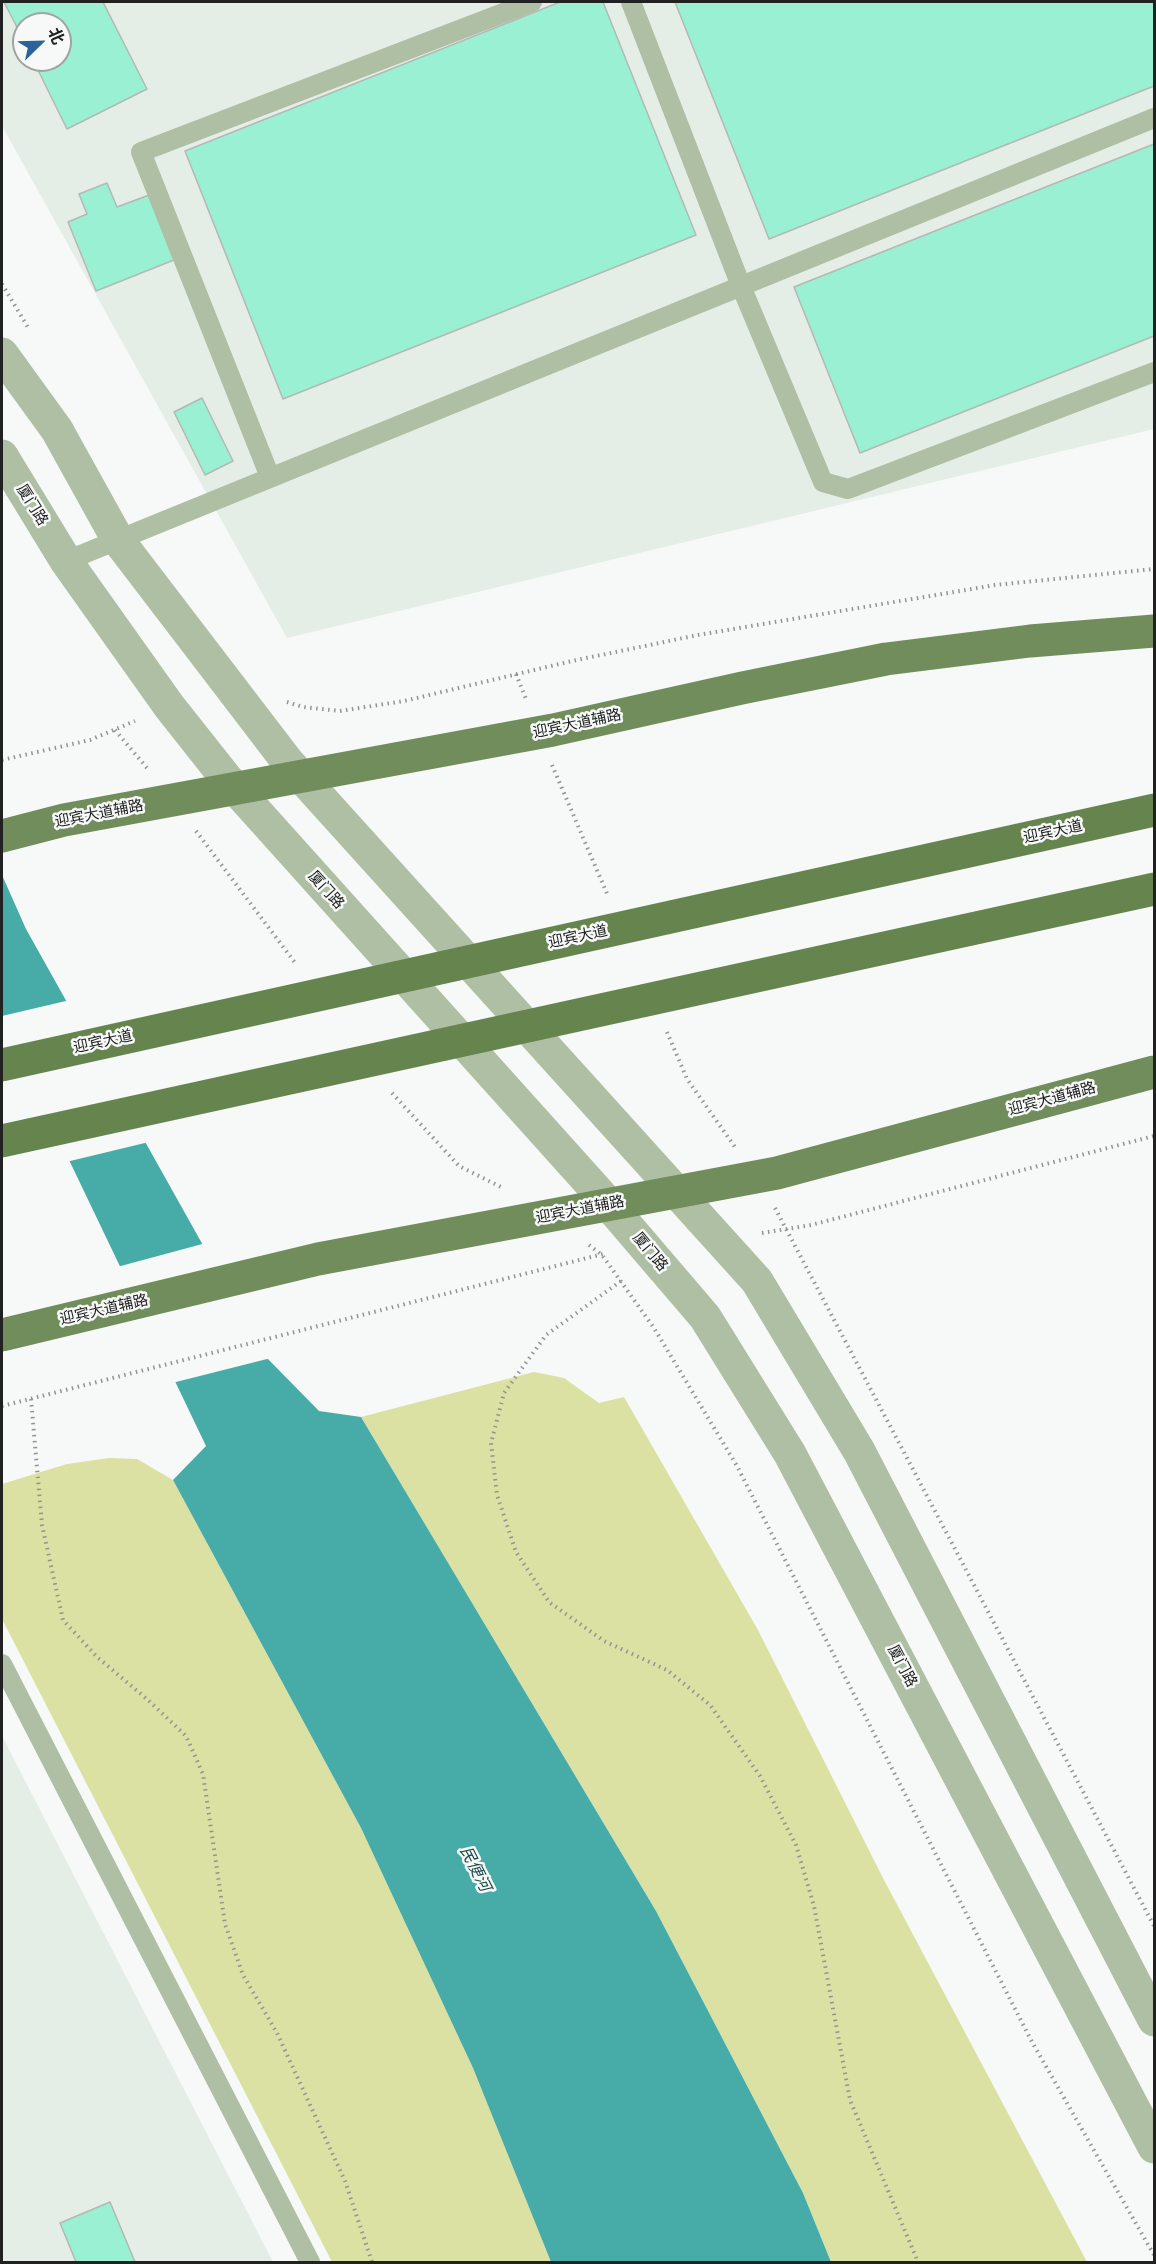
<!DOCTYPE html>
<html>
<head>
<meta charset="utf-8">
<style>
  body { margin:0 }
  #map { position:relative; width:1156px; height:2264px; overflow:hidden; background:#f6f9f7; font-family:"PT Sans Narrow","Noto Sans SC",sans-serif }
  canvas { display:block }
  .frame { position:absolute; inset:0; border:3px solid #202120; pointer-events:none }
  .north { position:absolute; left:12px; top:12px; width:60px; height:60px; box-sizing:border-box; background:#f6f9f7; border:2px solid #a0a3a1; border-radius:50%; rotate:67deg; font-size:16px; font-weight:700; line-height:24px; text-align:center; color:#202120 }
  .north::after { content:''; display:block; margin:auto; width:21px; height:27px; background:#2a629a; clip-path:polygon(50% 0,100% 100%,50% 72%,0 100%) }
</style>
</head>
<body>
<div id="map">
<canvas width="1156" height="2264"></canvas>
<div class="frame"></div>
<div class="north">北</div>
</div>
<script>
const c = document.querySelector('canvas').getContext('2d');
c.lineJoin = 'round';
function fillPath(path, color) {
  c.fillStyle = color;
  c.fill(path, 'evenodd');
}
function poly(rows) {
  const path = new Path2D();
  for (const r of rows) {
    path.moveTo(r[0], r[1]);
    for (let i = 2; i < r.length; i += 2) path.lineTo(r[i], r[i + 1]);
  }
  return path;
}
function trace(path, color, width, dash) {
  c.strokeStyle = color;
  c.lineWidth = width;
  c.lineCap = dash ? 'butt' : 'round';
  c.setLineDash(dash || []);
  c.stroke(path);
}
function label(font, color, halo, rows, align = 'center') {
  c.font = font + ' "PT Sans Narrow","Noto Sans SC",sans-serif';
  c.lineWidth = 5;
  c.setLineDash([]);
  c.textBaseline = 'middle';
  c.strokeStyle = halo;
  c.fillStyle = color;
  for (const [text, x, y, turn = 0] of rows) {
    c.save();
    c.translate(x, y);
    c.rotate((+turn || 0) * Math.PI / 180);
    c.textAlign = isNaN(turn) ? turn : align;
    if (halo) c.strokeText(text, 0, 0);
    c.fillText(text, 0, 0);
    c.restore();
  }
}
const built = poly([
  [2,2,1154,2,1154,429,287,638,2,126],
  [24,24,60,24,60,60,24,60],
  [2,1736,273,2262,2,2262]
]);
const green = poly([
  [534,1372,564,1378,599,1403,624,1397,758,1630,884,1880,1087,2262,831,2262,803,2193,656,1911,361,1417],
  [109,1458,137,1459,173,1480,361,1828,473,2068,551,2262,332,2262,2,1619,2,1484,67,1464]
]);
const water = poly([
  [2,875,26,929,265,1356,319,1411,361,1417,656,1911,803,2193,831,2262,551,2262,473,2068,361,1828,173,1480,206,1446,2,1020]
]);
const pier = poly([
  [70,1000,149,1142,66,1162,2,1026,2,1016],
  [206,1243,271,1358,172,1383,117,1267]
]);
const building = poly([
  [4,2,103,2,147,89,67,129,33,60,60,60,60,24,24,24,24,41,4,2],
  [560,2,603,2,696,235,283,399,185,151,560,2],
  [675,2,1154,2,1154,86,769,239,675,2],
  [1154,144,1154,336,860,453,794,287,1154,144],
  [107,183,117,207,149,195,174,260,96,291,68,222,87,214,79,194,107,183],
  [202,398,233,461,205,475,174,412,202,398],
  [110,2202,135,2262,76,2262,60,2223,110,2202]
]);
const path = poly([
  [2,284,29,329],
  [516,674,526,699],
  [287,702,303,707,340,711,404,701,572,661,698,635,995,585,1154,569],
  [115,730,147,768],
  [2,760,90,740,135,721],
  [552,765,608,896],
  [196,831,296,964],
  [667,1032,687,1079,735,1147],
  [392,1093,459,1166,503,1188],
  [775,1208,1154,1926],
  [762,1233,811,1225,1154,1136],
  [589,1245,602,1255,654,1328,737,1466,1032,2042,1154,2255],
  [621,1281,546,1335,504,1393,491,1443,497,1495,516,1552,549,1602,604,1641,667,1670,710,1705,760,1776,796,1845,814,1906,850,2100,918,2262],
  [31,1399,42,1525,63,1620,97,1657,148,1700,186,1736,203,1774,225,1924,243,1975,277,2033,345,2181,372,2262],
  [2,1406,603,1254]
]);
const service = poly([
  [631,2,741,286,823,482,848,489,1154,372],
  [270,477,141,152,532,2],
  [66,561,1154,118],
  [2,1664,310,2262]
]);
const tertiary = poly([
  [2,354,57,430,118,540,287,761,757,1281,859,1451,1154,2020],
  [2,456,66,561,169,706,226,778,598,1192,705,1317,790,1454,1154,2147]
]);
const primary = poly([
  [2,836,64,820,553,730,742,688,886,659,1030,641,1154,631],
  [2,1335,318,1259,777,1173,1154,1072]
]);
const trunkBridge = poly([
  [2,1065,1154,810],
  [2,1141,1154,889]
]);
const streetNames = [
  ["厦门路",32,505,58],
  ["迎宾大道辅路",577,724,-12],
  ["迎宾大道辅路",99,814,-11],
  ["迎宾大道",1053,832,-12],
  ["厦门路",326,890,48],
  ["迎宾大道",578,937,-12],
  ["迎宾大道",103,1042,-12],
  ["迎宾大道辅路",1052,1099,-15],
  ["迎宾大道辅路",580,1210,-11],
  ["厦门路",650,1252,50],
  ["迎宾大道辅路",104,1310,-13],
  ["厦门路",902,1666,62]
];
const waterNames = [
  ["民便河",475,1869,63]
];
fillPath(built, '#e5eee6');
fillPath(green, '#dbe1a3');
fillPath(water, '#47aca8');
fillPath(pier, '#f6f9f7');
fillPath(building, '#99f0d3');
trace(building, '#b4b8b6', 1.5);
trace(path, '#929492', 4, [1.5, 4.5]);
trace(service, '#afbfa3', 20);
trace(tertiary, '#afbfa3', 33);
trace(primary, '#718d5b', 33);
trace(trunkBridge, '#66844e', 33);
label('15px', '#202120', '#f6f9f7', streetNames);
label('italic 16px', '#194644', '#f6f9f7', waterNames);
</script>
</body>
</html>
